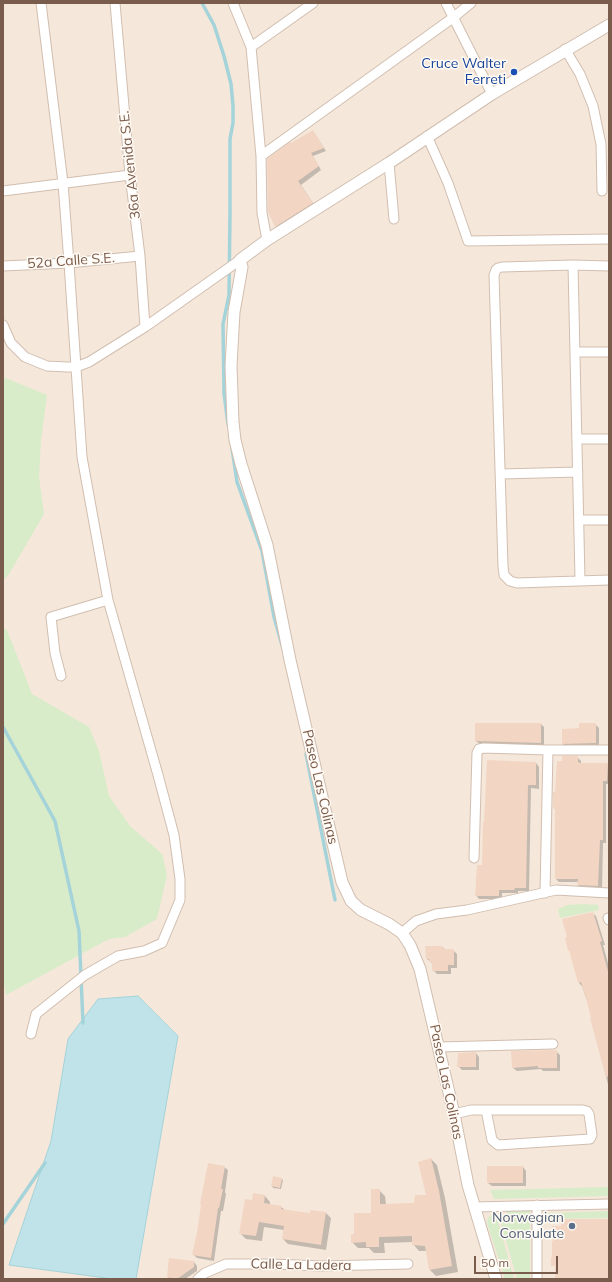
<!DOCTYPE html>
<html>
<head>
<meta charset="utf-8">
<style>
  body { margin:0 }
  #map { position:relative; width:612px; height:1282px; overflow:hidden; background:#fdf6ec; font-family:Mulish,sans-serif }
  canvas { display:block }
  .frame { position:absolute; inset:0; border:4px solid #7a5c4d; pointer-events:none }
  .scale { position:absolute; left:474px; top:1256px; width:84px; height:18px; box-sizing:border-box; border:2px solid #7a5c4d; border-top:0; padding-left:5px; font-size:12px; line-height:14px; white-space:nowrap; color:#7a5c4d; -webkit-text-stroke:3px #fffaf3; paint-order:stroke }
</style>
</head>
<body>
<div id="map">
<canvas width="612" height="1282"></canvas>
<div class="frame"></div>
<div class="scale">50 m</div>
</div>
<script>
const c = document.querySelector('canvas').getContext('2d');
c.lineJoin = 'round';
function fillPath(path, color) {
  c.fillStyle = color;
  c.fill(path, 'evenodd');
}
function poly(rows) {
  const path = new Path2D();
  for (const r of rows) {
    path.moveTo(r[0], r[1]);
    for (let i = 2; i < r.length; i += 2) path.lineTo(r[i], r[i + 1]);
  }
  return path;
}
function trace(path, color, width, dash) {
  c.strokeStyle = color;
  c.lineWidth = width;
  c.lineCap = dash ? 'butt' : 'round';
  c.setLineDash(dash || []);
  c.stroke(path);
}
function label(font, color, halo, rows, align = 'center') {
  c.font = font + ' Mulish,sans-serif';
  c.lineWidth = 3;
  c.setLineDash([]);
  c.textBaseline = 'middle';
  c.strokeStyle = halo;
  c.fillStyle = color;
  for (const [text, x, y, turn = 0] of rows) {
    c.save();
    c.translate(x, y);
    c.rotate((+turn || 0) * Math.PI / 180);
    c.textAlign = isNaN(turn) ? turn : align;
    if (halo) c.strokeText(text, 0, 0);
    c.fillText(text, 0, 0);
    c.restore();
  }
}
const residential = poly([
  [3,3,609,3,609,1279,3,1279]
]);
const green = poly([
  [3,377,47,395,41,440,39,477,44,514,9,574,3,581],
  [3,628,7,630,32,694,89,727,99,751,109,796,130,826,162,854,167,875,157,919,125,937,109,939,6,995,3,979],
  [584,904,598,905,599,910,560,918,558,909,567,905],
  [609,1187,609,1196,494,1199,490,1190],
  [530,1210,530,1279,517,1279,500,1220,507,1220,507,1211],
  [495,1211,514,1279,505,1279,487,1223,488,1218],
  [609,1211,609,1218,549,1219,548,1213]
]);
const water = poly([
  [138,996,178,1036,136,1279,113,1279,9,1265,51,1141,68,1039,98,999,138,996]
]);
const shadow = poly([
  [315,134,326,151,313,156,321,170,301,185,315,206,279,229,276,226],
  [541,724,544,727,544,746,480,744,476,741],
  [595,724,599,728,599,746,566,747,563,744,580,729],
  [577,757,581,761,581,764,607,764,609,766,609,784,606,784,606,843,603,843,602,890,582,888,578,885,579,882,559,882,556,879,556,810,554,808,556,793,563,762],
  [536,763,539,767,539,789,531,788,529,891,518,891,518,893,502,893,502,899,479,899,476,895,483,866],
  [592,913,596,916,605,945,603,945,609,967,609,1088,591,1019,593,1019,582,986,579,983],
  [442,947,446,950,453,950,457,954,457,968,451,968,451,974,437,974,433,970,433,964,427,959],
  [557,1052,560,1055,560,1071,543,1071,541,1069,517,1071,513,1068],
  [476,1053,479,1057,479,1070,462,1070,458,1066],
  [431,1159,437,1165,445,1198,458,1272,436,1276,430,1270,427,1251,419,1251,413,1244,413,1242,384,1243,385,1253,374,1253,369,1248,358,1248,352,1242,355,1235,372,1214,379,1190,385,1196,386,1204,415,1204,428,1196],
  [224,1167,228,1170,225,1192,226,1194,223,1211,221,1211,214,1261,197,1258,194,1255],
  [523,1167,526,1171,526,1186,492,1186,488,1183],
  [282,1179,283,1180,281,1189,273,1188,272,1186],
  [254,1194,265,1196,270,1202,270,1205,281,1207,285,1210,310,1214,326,1213,331,1218,326,1250,288,1244,283,1239,284,1230,264,1227,262,1241,246,1239,240,1233,253,1201],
  [194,1262,197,1266,197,1271,185,1279,170,1279,168,1277]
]);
const stream = poly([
  [202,3,214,25,224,56,231,84,233,106,233,123,230,139,230,213,229,295,223,324,224,393,228,424],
  [232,448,237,482,262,551,274,617,282,645],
  [3,727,55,821,79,931,83,1023],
  [306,754,335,900],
  [3,1224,45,1163]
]);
const building = poly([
  [313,130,324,148,311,153,319,166,298,181,313,203,275,227,268,212,267,159,290,142,291,143],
  [475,723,541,723,541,743,475,741],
  [579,723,596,723,596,743,562,744,562,729,579,728],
  [562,756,578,756,578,762,580,763,608,763,607,781,603,781,603,840,600,840,598,886,577,885,578,879,555,879,555,808,553,808,553,792,555,792,557,761,562,761],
  [487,760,536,762,536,785,528,785,526,888,515,888,514,890,499,890,499,896,475,896,477,865,482,865,483,822,484,822],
  [593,912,602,941,600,942,609,975,609,1076,606,1077,590,1018,591,1018,586,998,581,982,578,983,569,950,568,951,565,938,567,937,562,919],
  [425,946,443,946,443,949,454,949,454,965,448,965,448,971,432,971,432,962,429,962,429,959,426,959],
  [557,1050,557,1068,538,1068,538,1066,512,1068,511,1051],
  [476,1052,476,1067,457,1067,458,1053],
  [431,1158,439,1191,452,1266,429,1270,425,1246,412,1245,412,1236,379,1237,379,1247,366,1247,366,1242,351,1243,351,1234,354,1234,354,1213,371,1213,371,1189,380,1189,380,1204,414,1203,415,1195,426,1195,418,1162],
  [208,1163,225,1166,221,1189,223,1189,219,1208,218,1208,211,1258,192,1255,197,1232,201,1205,200,1204],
  [487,1166,523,1166,523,1183,487,1183],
  [273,1176,282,1178,280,1188,271,1186],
  [253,1193,265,1195,264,1203,282,1206,281,1209,310,1213,310,1210,326,1212,321,1245,282,1239,284,1226,259,1222,256,1236,239,1234,245,1199,252,1200],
  [561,1219,609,1219,609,1279,555,1279,555,1266,551,1266,551,1257,552,1257,552,1241,553,1241,552,1226,561,1226],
  [169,1258,194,1261,194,1267,177,1279,167,1277]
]);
const minor = poly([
  [115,3,130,175,140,256,145,327],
  [233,3,251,47,261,156,262,213,267,240],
  [446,3,492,94],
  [251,47,313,3],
  [565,49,580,74,593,106,601,144,602,191],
  [427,136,448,183,468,241,609,239],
  [261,156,454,17,471,3],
  [389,163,394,219],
  [3,191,130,175],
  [573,265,580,580],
  [3,266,69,263,140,256],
  [609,266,573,265,502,267,498,268,496,270,494,275,503,566,504,575,510,581,517,583,609,580],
  [3,325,11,343,25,357,47,366,67,367,76,367,89,362,145,327,240,260],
  [575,352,609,352],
  [577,439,609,439],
  [501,474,578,472],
  [579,520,609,520],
  [61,676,55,653,51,617,108,600],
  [474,858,477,753,479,749,484,748,548,750,609,750],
  [545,893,548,750],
  [608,918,609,920],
  [402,933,416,921,436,914,467,910,556,890,609,893],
  [31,1034,36,1014,85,975,118,956,144,951,162,943,180,900,180,879,174,835,158,775,108,600,82,457,69,263,63,183,41,3],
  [439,1047,553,1044],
  [454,1114,471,1110,583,1110,587,1111,589,1114,592,1135,590,1139,498,1145,492,1140,486,1110],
  [537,1205,537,1279],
  [474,1207,609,1204],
  [198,1279,205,1273,226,1264,272,1264,320,1266,408,1264]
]);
const tertiary = poly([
  [496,1279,468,1185,454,1114,420,969,410,945,402,933,389,924,361,910,351,901,342,882,290,660,267,545,241,464,235,440,233,422,231,366,234,312,242,267,240,260,267,240,389,163,492,94,609,25]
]);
const markers = [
  [514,72,4,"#1a4fb4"],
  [572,1226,4,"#5c6f8a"]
];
const transitNames = [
  ["Cruce Walter",506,64],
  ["Ferreti",506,80]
];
const streetNames = [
  ["36a Avenida S.E.",130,165,-96],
  ["52a Calle S.E.",71,261,-4],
  ["Paseo Las Colinas",320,787,77],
  ["Paseo Las Colinas",446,1082,78],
  ["Calle La Ladera",301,1265,1]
];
const serviceNames = [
  ["Norwegian",564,1218],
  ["Consulate",564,1234]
];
fillPath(residential, '#f5e8da');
fillPath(green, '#d8ecc9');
fillPath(water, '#bfe3e8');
trace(water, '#a5d3da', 1);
fillPath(shadow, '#0003');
trace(stream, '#a5d3da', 3.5);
fillPath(building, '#f3d5c3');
trace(minor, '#d1beb0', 11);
trace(tertiary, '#d1beb0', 13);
trace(minor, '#fff', 9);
trace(tertiary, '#fff', 11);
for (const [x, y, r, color] of markers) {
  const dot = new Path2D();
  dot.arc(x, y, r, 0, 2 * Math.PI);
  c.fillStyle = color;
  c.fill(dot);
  trace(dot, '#fffaf3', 1.5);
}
label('14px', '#164399', '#fffaf3', transitNames, 'right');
label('14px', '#7a5c4d', '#fffaf3', streetNames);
label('14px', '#4e5e75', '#fffaf3', serviceNames, 'right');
</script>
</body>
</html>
